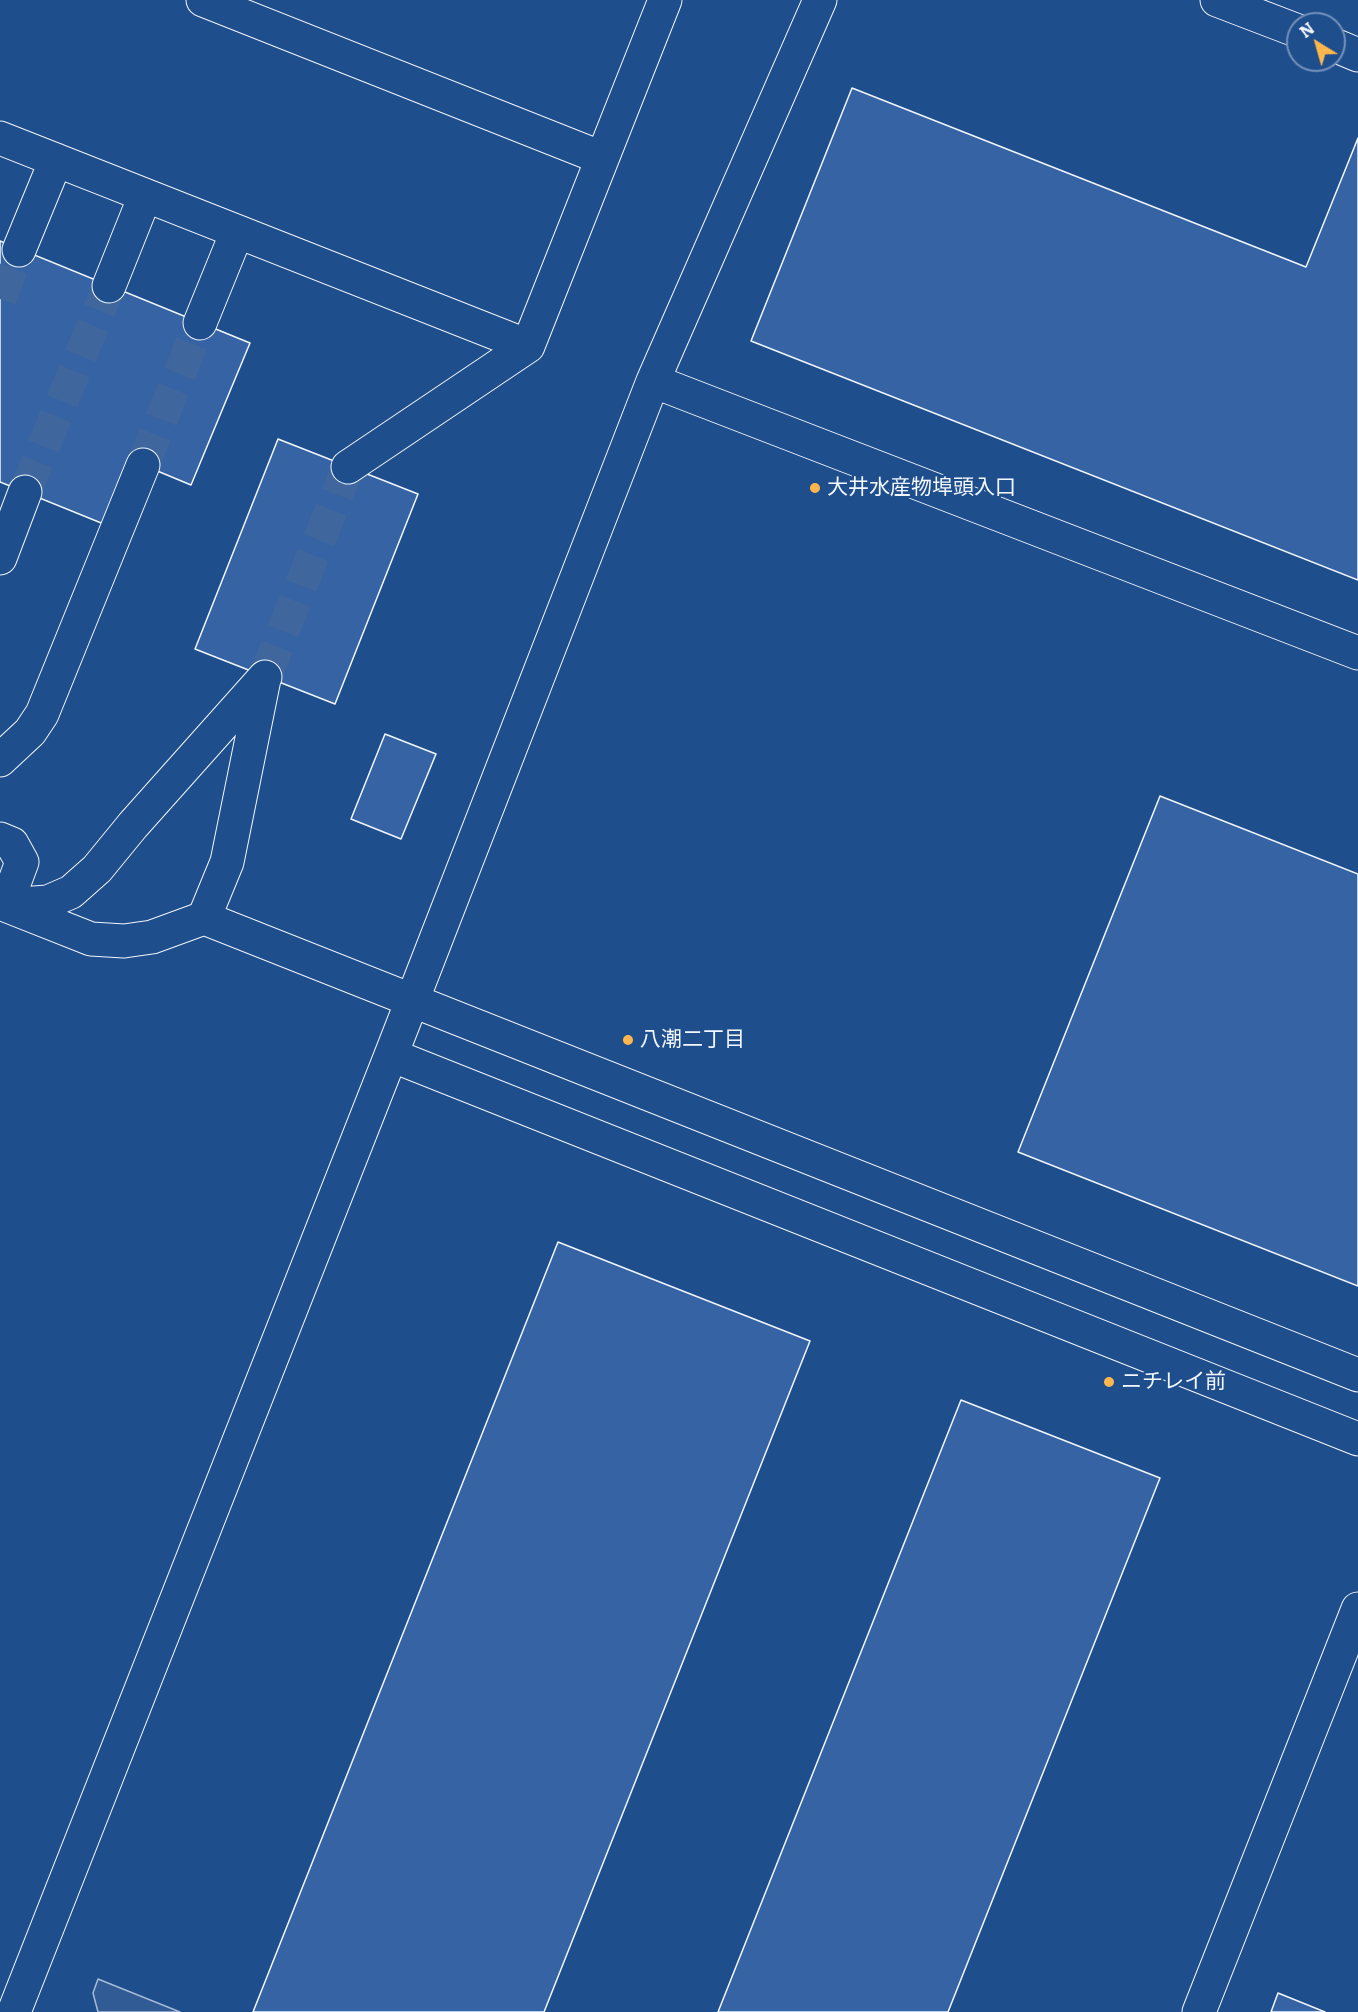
<!DOCTYPE html>
<html>
<head>
<meta charset="utf-8">
<style>
  body { margin:0 }
  #map { position:relative; width:1358px; height:2012px; overflow:hidden; background:#1f4e8c; font-family:Literata,serif }
  canvas { display:block }
  .north { position:absolute; left:1286px; top:12px; width:60px; height:60px; box-sizing:border-box; background:#1f4e8c; border:2px solid #7391ba; border-radius:50%; rotate:323deg; font-size:16px; font-weight:700; line-height:24px; text-align:center; color:#f2f6ff }
  .north::after { content:''; display:block; margin:auto; width:21px; height:27px; background:#ffb74d; clip-path:polygon(50% 0,100% 100%,50% 72%,0 100%) }
</style>
</head>
<body>
<div id="map">
<canvas width="1358" height="2012"></canvas>
<div class="north">N</div>
</div>
<script>
const c = document.querySelector('canvas').getContext('2d');
c.lineJoin = 'round';
function fillPath(path, color) {
  c.fillStyle = color;
  c.fill(path, 'evenodd');
}
function poly(rows) {
  const path = new Path2D();
  for (const r of rows) {
    path.moveTo(r[0], r[1]);
    for (let i = 2; i < r.length; i += 2) path.lineTo(r[i], r[i + 1]);
  }
  return path;
}
function trace(path, color, width, dash) {
  c.strokeStyle = color;
  c.lineWidth = width;
  c.lineCap = dash ? 'butt' : 'round';
  c.setLineDash(dash || []);
  c.stroke(path);
}
function label(font, color, halo, rows, align = 'center') {
  c.font = font + ' Literata,"Noto Sans JP",serif';
  c.lineWidth = 4.5;
  c.setLineDash([]);
  c.textBaseline = 'middle';
  c.strokeStyle = halo;
  c.fillStyle = color;
  for (const [text, x, y, turn = 0] of rows) {
    c.save();
    c.translate(x, y);
    c.rotate((+turn || 0) * Math.PI / 180);
    c.textAlign = isNaN(turn) ? turn : align;
    if (halo) c.strokeText(text, 0, 0);
    c.fillText(text, 0, 0);
    c.restore();
  }
}
const built = poly([
  [98,1979,180,2012,98,2012,93,1993,98,1979]
]);
const building = poly([
  [852,88,1306,267,1358,138,1358,580,751,341,852,88],
  [0,241,250,343,191,485,143,465,116,529,0,482,0,241],
  [278,439,418,494,335,704,195,649,278,439],
  [385,734,436,754,401,839,351,819,385,734],
  [1160,796,1358,874,1358,1286,1018,1152,1160,796],
  [558,1242,810,1341,544,2012,253,2012,558,1242],
  [961,1400,1160,1478,948,2012,718,2012,961,1400],
  [1278,1993,1325,2012,1271,2012,1278,1993]
]);
const minorTunnel = poly([
  [0,299,19,250],
  [143,465,200,323],
  [25,492,109,286],
  [265,677,348,467]
]);
const minor = poly([
  [203,0,602,158],
  [1217,0,1298,31],
  [1334,45,1358,55],
  [0,138,528,346,665,0],
  [19,250,56,160],
  [109,286,145,196],
  [200,323,237,232],
  [653,381,1358,653],
  [348,467,528,346],
  [0,558,25,492],
  [0,760,30,732,42,714,143,465],
  [0,839,12,844,22,862,6,905,48,902,71,892,97,869,133,825,265,677],
  [0,903,91,939,124,941,152,937,204,918,1358,1375],
  [204,918,227,862,264,679],
  [391,1055,1358,1439],
  [14,2012,391,1055,653,381,820,0],
  [1199,2012,1358,1609]
]);
const markers = [
  [815,488,6,"#ffb74d"],
  [628,1040,6,"#ffb74d"],
  [1109,1382,6,"#ffb74d"]
];
const poiNames = [
  ["大井水産物埠頭入口",827,488],
  ["八潮二丁目",640,1040],
  ["ニチレイ前",1121,1382]
];
fillPath(built, '#305b95');
trace(built, '#a8bbd7', 1.5);
fillPath(building, '#3563a3');
trace(building, '#f2f6ff', 1.5);
trace(minorTunnel, '#3f679d', 33, [33, 16]);
trace(minor, '#f2f6ff', 35);
trace(minor, '#1f4e8c', 33);
for (const [x, y, r, color] of markers) {
  const dot = new Path2D();
  dot.arc(x, y, r, 0, 2 * Math.PI);
  c.fillStyle = color;
  c.fill(dot);
  trace(dot, '#1f4e8c', 2);
}
label('21px', '#f2f6ff', '#1f4e8c', poiNames, 'left');
</script>
</body>
</html>
